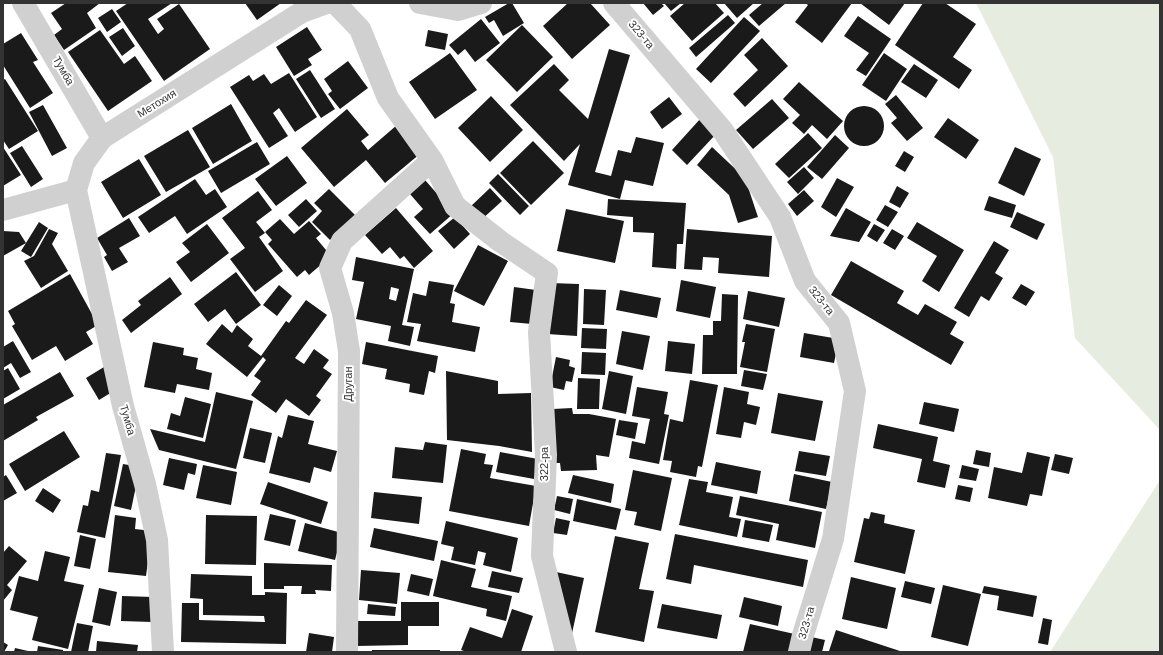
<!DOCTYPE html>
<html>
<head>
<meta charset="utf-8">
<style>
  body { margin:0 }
  #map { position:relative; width:1163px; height:655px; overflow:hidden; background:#fff; font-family:Arial,sans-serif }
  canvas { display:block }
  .frame { position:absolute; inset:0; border:4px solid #333; pointer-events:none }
</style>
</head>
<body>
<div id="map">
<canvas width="1163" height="655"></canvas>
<div class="frame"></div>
</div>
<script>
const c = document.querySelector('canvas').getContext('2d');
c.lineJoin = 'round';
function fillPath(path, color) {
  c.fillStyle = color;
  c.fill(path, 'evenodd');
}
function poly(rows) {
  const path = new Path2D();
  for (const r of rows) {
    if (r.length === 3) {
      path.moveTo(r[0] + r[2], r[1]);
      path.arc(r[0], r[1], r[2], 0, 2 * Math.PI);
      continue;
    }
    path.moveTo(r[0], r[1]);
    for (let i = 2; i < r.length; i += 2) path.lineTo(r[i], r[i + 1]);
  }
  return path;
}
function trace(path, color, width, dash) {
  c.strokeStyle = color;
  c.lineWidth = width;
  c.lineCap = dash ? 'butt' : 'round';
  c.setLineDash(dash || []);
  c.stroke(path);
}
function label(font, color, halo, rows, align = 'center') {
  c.font = font + ' Arial,sans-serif';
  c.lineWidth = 4;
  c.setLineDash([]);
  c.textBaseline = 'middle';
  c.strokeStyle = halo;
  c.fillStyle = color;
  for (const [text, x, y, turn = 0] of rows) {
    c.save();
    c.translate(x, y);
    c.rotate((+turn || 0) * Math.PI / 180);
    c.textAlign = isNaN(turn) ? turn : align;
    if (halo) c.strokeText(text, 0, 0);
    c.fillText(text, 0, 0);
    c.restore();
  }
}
const green = poly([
  [976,3,1160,3,1160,430,1075,338,1053,157],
  [1160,480,1160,652,1050,652]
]);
const building = poly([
  [66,3,100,3,87,13,96,28,64,50,54,35,62,29,51,13],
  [128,3,172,3,148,19,158,34,164,29,157,19,179,4,210,49,164,81,116,11],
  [245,3,281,3,257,20],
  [509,3,512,3,524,23,503,36,494,20,489,23,485,17],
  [568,3,590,3,610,25,572,59,543,26],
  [643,3,661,3,664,6,653,15],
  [664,3,681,3,671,11],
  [685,3,715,3,724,13,692,41,670,16],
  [724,3,754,3,737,18],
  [763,3,786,3,759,26,749,15],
  [805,3,852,3,822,43,795,22,808,5],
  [860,3,905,3,889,25],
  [923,3,945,3,976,24,953,57,972,70,959,89,895,45],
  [112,9,121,22,107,32,98,18],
  [728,15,735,23,696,57,689,48],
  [858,16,891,39,866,76,856,70,869,53,844,36],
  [744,17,760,31,711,83,696,69],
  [481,19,500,43,475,62,465,49,458,55,449,45],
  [522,25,553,57,517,92,486,60],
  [307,27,322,50,308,59,312,65,294,76,276,47],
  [123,28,135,46,122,56,109,37],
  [100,30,124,64,135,56,152,81,108,111,68,52],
  [428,30,448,34,445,50,425,46],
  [21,33,38,60,33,62,53,93,30,108,3,65,3,44],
  [762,38,788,66,745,107,733,94,758,70,744,55],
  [609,49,630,55,595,172,611,176,618,150,631,153,636,137,664,143,653,186,625,180,620,199,568,185,580,144,564,161,510,105,554,64,569,80,559,90,588,119],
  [450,53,477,90,435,119,409,82],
  [884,53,907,69,886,101,862,85],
  [348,61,368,88,340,109,328,94,332,91,324,79],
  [914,64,938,80,926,98,901,82],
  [310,70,335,109,321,118,296,79],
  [289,73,317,117,295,132,279,108,273,113,288,136,269,148,230,87,249,75,253,81,264,74,271,84],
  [5,79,38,131,9,149,3,140,3,80],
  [799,82,843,121,827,139,812,125,804,134,792,123,800,115,783,99],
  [896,95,923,128,907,141,891,123,897,118,885,104],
  [491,96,523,130,490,162,458,128],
  [669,97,682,114,662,129,650,112],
  [772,99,789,118,753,149,736,130],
  [231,104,252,141,213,164,192,128],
  [43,105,67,148,52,156,29,112],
  [864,126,20],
  [347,109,369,135,361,141,368,150,397,125,421,153,385,183,366,160,334,187,301,148],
  [701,118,717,133,687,165,672,150],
  [948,118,979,140,966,159,934,137],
  [188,130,210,167,166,192,144,156],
  [808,133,822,148,789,178,775,164],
  [835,135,849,148,822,179,807,167],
  [533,141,564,173,531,205,500,173],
  [257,142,270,164,221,193,208,171],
  [22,146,43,179,31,187,10,153],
  [3,147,21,175,3,186],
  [712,147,745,178,758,217,738,223,729,195,697,165],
  [1015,147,1041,159,1024,196,998,183],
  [904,151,914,157,905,172,895,166],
  [287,156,307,183,276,206,255,179],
  [139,159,161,195,123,218,101,182],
  [804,167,814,178,798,194,787,182],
  [498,174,529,206,520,215,489,183],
  [837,178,854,187,836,217,821,207],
  [195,179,206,195,215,189,227,207,187,234,175,216,149,233,138,217],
  [425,180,454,213,430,234,414,217,423,209,410,194],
  [897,186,909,193,900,208,889,202],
  [490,188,502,201,481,220,469,208],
  [329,189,355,215,330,240,312,222,322,211,314,203],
  [804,190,814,201,797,216,788,204],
  [258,191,272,210,256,222,265,233,259,237,283,271,255,292,230,259,245,248,222,218],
  [989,196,1016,205,1012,218,984,210],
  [306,199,317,211,299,227,288,215],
  [608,199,686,203,683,244,677,244,676,269,652,267,654,233,633,232,633,217,607,215],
  [885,205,898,212,888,227,876,220],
  [396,208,433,251,414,268,404,256,400,259,390,247,382,254,365,235],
  [846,208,871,222,859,242,830,236],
  [566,209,624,221,615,263,557,251],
  [1017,212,1045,224,1037,240,1010,227],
  [455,217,470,234,454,249,438,231],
  [129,218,140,236,119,248,128,262,112,271,104,257,107,255,97,238],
  [280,219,294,234,309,221,321,234,316,238,331,256,309,275,305,270,297,277,268,244,272,240,265,232],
  [39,222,48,228,31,257,21,251],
  [917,222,964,250,939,292,922,281,937,256,907,238],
  [207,224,229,253,191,282,176,262,190,252,182,243],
  [874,224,885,230,877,242,867,236],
  [49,229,58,233,52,244,68,271,41,288,24,261,34,256],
  [687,229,772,236,769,277,718,273,719,258,703,257,702,270,684,269],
  [892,229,904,236,895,250,883,243],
  [3,231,19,232,26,243,3,256],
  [994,241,1009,250,995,273,1003,278,989,301,981,296,969,317,954,308],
  [478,245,508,261,484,306,454,291],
  [356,257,414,269,402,325,414,327,410,346,388,341,391,326,356,319,364,282,352,280],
  [391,287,399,289,396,301,389,299],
  [851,261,904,291,897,303,918,315,925,304,957,322,950,334,964,342,951,365,831,295],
  [236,272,261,305,236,324,225,309,208,322,194,304],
  [70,274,98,325,86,332,93,344,65,361,56,346,32,360,12,326,15,324,8,311],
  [170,277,182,294,131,333,122,320,141,305,138,301],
  [681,280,716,287,710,318,676,311],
  [429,281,454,285,450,303,455,304,452,322,480,327,475,352,417,341,421,324,407,322,413,293,426,296],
  [550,283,579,284,577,336,547,334],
  [1021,284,1035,292,1026,306,1012,298],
  [279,285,292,296,277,316,263,305],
  [514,287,536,290,532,324,510,322],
  [584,289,606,290,604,325,583,324],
  [620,290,661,298,657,318,616,310],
  [748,291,785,298,779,327,743,319],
  [722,294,738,295,737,374,702,374,703,335,713,335,713,321,721,321],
  [306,300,327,315,295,358,304,364,314,349,329,360,323,368,332,374,316,396,321,400,309,416,286,399,276,413,251,395,261,381,254,376,266,360,263,357,247,377,206,344,222,324,232,333,237,325,253,339,248,346,261,356,286,321,289,323],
  [746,324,775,329,767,372,740,367,745,342,742,342],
  [582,328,607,329,606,349,581,348],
  [622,331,650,336,643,370,616,364],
  [804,333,839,339,834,363,800,357],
  [13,341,31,372,20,378,11,363,3,368,3,347],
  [668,341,695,344,692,374,665,371],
  [153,342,184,348,183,355,198,358,196,369,212,373,209,390,177,384,175,393,144,387],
  [366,342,438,356,435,373,429,371,424,395,409,392,410,384,385,379,387,369,362,364],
  [582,352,606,353,605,375,581,374],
  [556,357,570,360,569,366,575,368,572,382,566,381,564,390,550,387],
  [104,367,117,389,99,400,86,378],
  [8,368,20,389,3,399,3,371],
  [744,370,767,374,763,390,741,386],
  [446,371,498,381,498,394,531,393,532,452,499,446,447,440],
  [609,371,633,376,626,414,602,409],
  [60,372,74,396,36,417,38,420,3,441,3,405],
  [578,378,600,379,599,409,577,409],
  [690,380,718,385,702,467,698,466,696,477,670,472,672,461,663,460,670,419,683,422],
  [637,387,668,392,664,414,669,415,659,464,629,458,632,441,645,444,649,423,650,419,632,416],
  [724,387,749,392,747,404,760,407,756,425,744,422,741,438,716,434],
  [216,392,253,401,236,469,159,450,150,429,205,442],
  [778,393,823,401,815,441,771,433],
  [185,397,211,404,203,438,167,429,171,413,180,416],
  [924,402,959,409,954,432,919,424],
  [572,408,573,414,589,414,616,419,609,457,596,455,597,470,561,471,560,463,554,463,553,409],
  [288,415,314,421,308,444,337,451,331,472,314,467,310,483,269,473,278,436,282,438],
  [619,420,638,423,635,439,616,435],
  [878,424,938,437,933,461,950,465,945,488,917,482,922,459,873,448],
  [250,428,272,433,265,463,243,458],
  [64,431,80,457,25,491,9,464],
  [425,442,447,445,443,483,392,478,395,447,423,450],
  [461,449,486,454,484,464,493,465,490,478,536,486,529,526,449,511],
  [976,450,991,453,989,467,973,464],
  [799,451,830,456,826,476,795,471],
  [500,452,538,459,534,479,496,472],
  [1027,452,1050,457,1042,496,1030,494,1027,506,988,498,994,467,1022,473],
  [106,453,121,455,105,538,77,532,83,505,88,506,91,490,99,492],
  [1055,454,1073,458,1069,474,1051,470],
  [169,458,197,464,195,475,188,473,184,490,163,485],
  [716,462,761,471,757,494,711,485],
  [123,464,140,467,131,510,114,506],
  [203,465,237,472,231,505,196,498],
  [962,465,979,469,976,481,959,478],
  [633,470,672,478,661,531,634,525,637,512,625,510],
  [794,474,832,482,826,509,789,501],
  [6,475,17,493,3,501,3,477],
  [573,475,614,484,611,503,568,493],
  [689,479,708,482,706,492,733,497,729,517,741,519,737,537,679,525],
  [268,482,328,502,321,524,260,504],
  [958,485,973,488,970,502,955,499],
  [43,488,61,500,53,513,35,501],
  [374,492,422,497,419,524,371,518],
  [557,496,573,499,570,514,554,510],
  [740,496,822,512,815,548,776,540,779,524,736,515],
  [577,499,621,509,616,530,573,521],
  [871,512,885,515,884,523,915,530,905,574,854,562,864,518,869,519],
  [270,514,296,520,290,546,264,540],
  [115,515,136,518,135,529,152,531,146,576,108,572],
  [206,515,257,516,256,565,205,564],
  [556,518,570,521,567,535,553,533],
  [745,520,773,525,769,542,742,537],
  [446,521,518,538,511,572,483,565,486,553,478,551,475,565,451,560,454,547,441,544],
  [305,523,342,533,335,560,298,551],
  [374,528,438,541,434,561,370,547],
  [675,534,808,560,803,587,694,565,691,584,666,579],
  [80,535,96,539,90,569,74,566],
  [615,536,649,543,639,589,654,591,644,642,595,632],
  [9,546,27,561,7,585,12,590,3,601,3,553],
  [45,551,70,557,64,581,84,585,68,649,32,640,38,617,10,610,19,576,38,581],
  [441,560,476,569,471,587,512,596,506,621,486,616,487,609,433,596],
  [264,563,332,565,331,591,315,590,316,594,301,594,302,586,284,586,284,589,264,589],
  [361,570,400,573,397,604,359,600],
  [492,571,523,578,519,593,488,587],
  [556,572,584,578,571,638],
  [191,574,252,576,252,595,265,595,265,592,287,593,286,644,181,642,182,603,199,603,199,620,265,622,264,616,203,615,203,599,190,598],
  [411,574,433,579,429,596,407,591],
  [851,577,896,588,887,629,842,619],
  [905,581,935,588,931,604,901,597],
  [943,585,981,594,968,646,931,637],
  [984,586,1037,596,1033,617,997,610,999,596,982,593],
  [99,588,117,592,110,626,92,622],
  [122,596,153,597,152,622,121,621],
  [744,597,782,606,778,626,739,617],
  [401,602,439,602,439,626,408,626,408,645,356,646,356,621,401,621],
  [368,604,396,607,395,616,367,614],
  [662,604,722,615,717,639,657,628],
  [512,609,533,616,521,652,467,652,461,650,470,627,502,638],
  [1043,618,1052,620,1048,645,1038,643],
  [77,623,93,626,88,652,71,652],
  [750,624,799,635,795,652,743,652],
  [836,630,903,652,833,652,829,651],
  [309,633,334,637,332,652,306,652],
  [807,636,825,640,822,652,803,652],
  [97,641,138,645,137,652,96,652],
  [3,642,8,645,4,652,3,652],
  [38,646,63,650,63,652,37,652],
  [15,648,28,651,28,652,14,652],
  [372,650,440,650,440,652,372,652]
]);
const minor = poly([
  [335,3,360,29,388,98,432,160,455,206,501,242,547,273,539,332,546,455,542,556,566,652],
  [614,3,723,131,780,217,805,281,839,323,855,391,833,539,803,635,799,652],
  [76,190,123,406,145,484,157,540,163,652],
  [3,210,76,190,84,163,102,138],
  [347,652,349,351,343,313,330,268,342,241,432,160]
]);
const tertiary = poly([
  [23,3,102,138,302,12,327,3],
  [420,3,458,10,481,3]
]);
const streetNames = [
  ["323-та",641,35,50],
  ["Тумба",63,71,60],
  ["Метохия",157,104,-32],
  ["323-та",821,301,51],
  ["Друган",349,384,-90],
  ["Тумба",127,420,74],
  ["322-ра",545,464,-90],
  ["323-та",807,623,-74]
];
fillPath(green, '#e6ecdf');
fillPath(building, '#1a1a1a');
trace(minor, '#d0d0d0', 22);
trace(tertiary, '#d0d0d0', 22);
label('11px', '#333', '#fff', streetNames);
</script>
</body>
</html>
